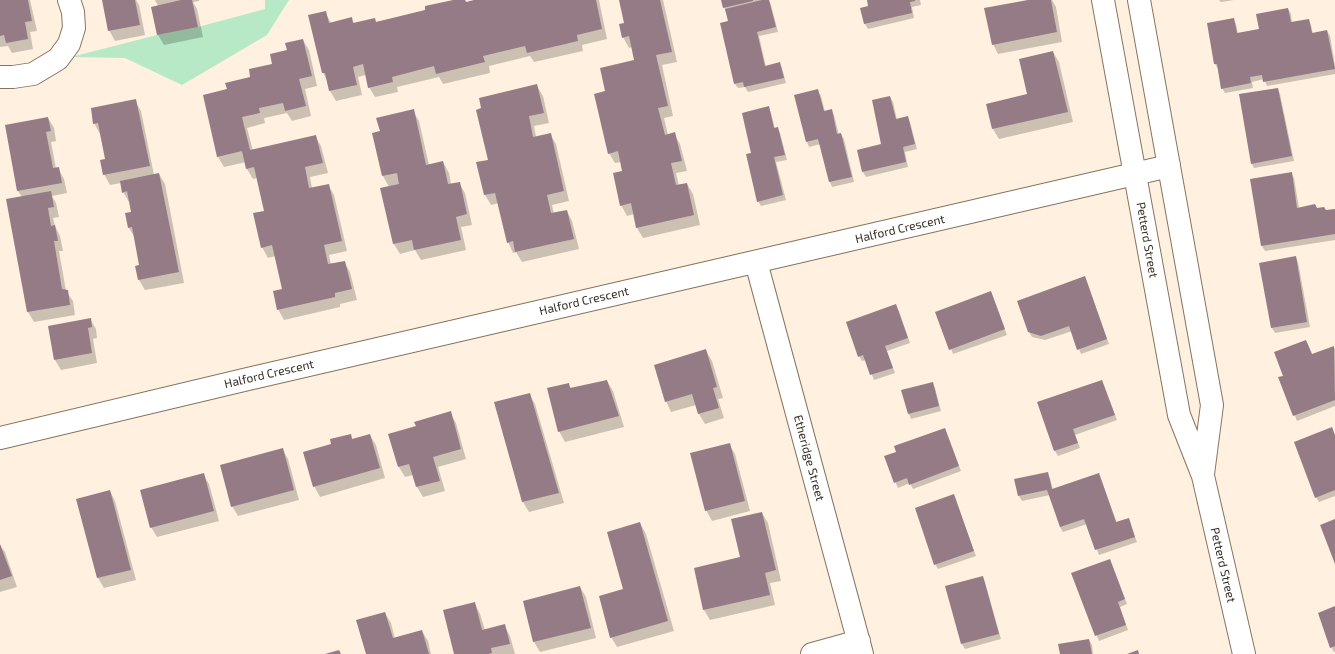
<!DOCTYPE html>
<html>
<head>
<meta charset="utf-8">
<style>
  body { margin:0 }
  canvas { display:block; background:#fff0df }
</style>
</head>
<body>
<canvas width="1335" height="654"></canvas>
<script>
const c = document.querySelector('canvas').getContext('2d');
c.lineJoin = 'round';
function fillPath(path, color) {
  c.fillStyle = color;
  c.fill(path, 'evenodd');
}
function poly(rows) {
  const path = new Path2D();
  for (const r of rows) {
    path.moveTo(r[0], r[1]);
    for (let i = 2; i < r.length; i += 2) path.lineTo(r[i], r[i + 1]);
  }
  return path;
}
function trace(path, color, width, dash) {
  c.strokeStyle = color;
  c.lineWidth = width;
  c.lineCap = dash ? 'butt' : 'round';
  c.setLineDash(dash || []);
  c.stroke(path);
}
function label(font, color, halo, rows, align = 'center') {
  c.font = font + ' "Exo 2",sans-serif';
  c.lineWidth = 4;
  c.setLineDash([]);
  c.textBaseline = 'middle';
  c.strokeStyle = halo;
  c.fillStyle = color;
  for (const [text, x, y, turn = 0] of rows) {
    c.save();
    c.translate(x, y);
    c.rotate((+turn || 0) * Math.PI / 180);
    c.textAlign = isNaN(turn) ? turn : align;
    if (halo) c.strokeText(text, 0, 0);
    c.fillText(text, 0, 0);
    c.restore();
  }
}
const green = poly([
  [265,0,289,0,267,35,182,85,125,58,71,57,157,35,198,27,265,9]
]);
const shadow = poly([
  [0,0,30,0,37,31,30,32,33,49,12,53,8,46,0,47],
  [104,0,136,0,139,5,145,35,115,41,109,30],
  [155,0,199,0,199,1,193,2,197,9,203,37,164,45,158,35,158,6],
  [458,0,465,0,467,3,479,0,599,0,607,39,582,45,583,51,534,62,530,56,489,66,490,73,443,84,439,77,397,87,398,92,375,97,369,87,366,75,358,77,362,95,336,101,330,91,328,82,323,73,309,16,325,12,331,23,351,18,354,23,376,22,426,11],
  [620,0,663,0,677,62,662,65,673,116,664,118,668,135,674,134,680,144,687,171,676,173,679,186,687,184,693,194,700,225,643,238,637,228,634,214,627,216,621,205,624,172,621,162,615,163,609,153,606,92,636,60,632,47,629,48,623,37,626,24],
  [722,0,769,0,771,5,778,32,759,36,766,67,779,63,782,68,786,83,748,92,745,87,738,88,735,84,729,22],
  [868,0,920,0,921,5,912,7,914,18,868,29,865,24,869,7],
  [1033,0,1052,0,1056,7,1062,42,998,54,993,44],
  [1219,0,1234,0,1221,2],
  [1288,9,1291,14,1292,23,1309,20,1311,25,1313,34,1327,31,1330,36,1335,65,1335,74,1267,86,1264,79,1252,82,1253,88,1225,93,1222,88,1218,69,1215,64,1233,19,1236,24,1238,34,1260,30],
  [303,40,309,50,317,86,305,89,311,116,292,121,287,113,264,118,265,123,247,128,253,151,315,136,321,146,328,173,310,177,312,188,328,185,334,195,347,251,329,255,331,265,344,262,350,272,357,300,340,304,340,307,284,320,278,309,284,289,276,256,268,258,262,247,265,211,258,178,253,179,247,169,246,162,224,167,218,157,228,90,274,64,288,51],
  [1053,52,1059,62,1073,122,999,139,993,129,987,105,1029,95],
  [537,86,543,96,549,123,534,126,536,137,550,134,556,144,569,201,552,205,554,214,567,211,572,221,579,249,522,262,516,252,513,253,508,242,499,203,491,205,485,195,478,163,489,160],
  [1278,89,1280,94,1294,161,1254,168,1252,164],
  [818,91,821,96,825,112,831,110,834,115,839,135,841,134,844,139,854,182,832,187,830,182,821,144,809,147,807,142,796,96],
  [890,97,893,102,897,120,907,117,910,122,917,149,905,152,908,167,866,177,863,172,883,145],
  [135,101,141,111,154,175,159,174,165,184,184,283,145,290,139,280,136,267,141,266,135,238,129,228,132,213,130,202,129,202,123,192,121,183,110,185,104,174,106,160,100,134,94,123],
  [768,108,771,113,775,129,777,128,780,133,787,160,776,162,786,200,761,206,758,201,753,154],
  [413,111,419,121,429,165,443,162,449,173,451,184,459,183,465,193,472,225,461,227,466,250,421,260,415,250,400,254,394,244,389,187,383,176,374,134,381,132],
  [48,118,54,128,56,141,51,142,56,169,58,168,64,179,67,193,52,196,56,203,59,217,53,218,55,226,60,236,63,251,59,251,66,291,73,301,75,315,34,322,28,312,8,200,22,197,18,191,6,125],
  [1291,173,1294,178,1299,208,1317,209,1325,212,1335,210,1335,240,1265,251,1262,246],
  [1296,257,1298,262,1310,327,1275,333,1272,328,1260,264],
  [1087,282,1109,344,1081,354,1072,331,1045,340,1032,337,1029,332],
  [991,293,1007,335,953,354,937,313],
  [896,306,899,311,910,343,887,351,895,373,874,380,866,360,862,361,859,356],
  [90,319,96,329,97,338,93,339,97,363,61,370,55,360],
  [1306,341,1312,355,1334,347,1335,349,1335,406,1297,421,1280,378,1285,377],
  [706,351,712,361,723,398,718,399,724,418,705,424,699,414,696,405,671,412,666,401],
  [607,381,613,391,624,427,565,442,559,431,568,384,572,389],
  [1102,381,1117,420,1075,435,1080,448,1058,456,1055,451,1038,403],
  [932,383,935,388,941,411,911,419,909,414,903,391],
  [529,394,535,404,564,503,529,512,523,502,495,403],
  [450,413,456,423,466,459,438,467,445,491,423,497,417,487,413,475,405,477,399,467,389,434,417,427],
  [945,429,961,471,913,489,910,483,898,488,885,457,897,453],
  [350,435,353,440,370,435,376,445,385,478,320,497,314,486,332,445],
  [1335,435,1335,496,1319,502,1316,497],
  [729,444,735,454,750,511,712,521,706,510],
  [282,449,288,459,299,500,238,516,232,506],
  [1047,473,1050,478,1053,490,1101,479,1117,523,1128,519,1137,542,1099,555,1087,524,1063,532,1060,527,1050,495,1022,501,1019,496],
  [203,474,209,484,219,521,157,537,151,527],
  [110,491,115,501,136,580,104,588,98,578,78,500],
  [953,495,976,556,938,569,935,564],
  [762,513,768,523,781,581,770,583,775,605,710,620,704,610,695,569,741,558],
  [640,523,646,534,674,631,617,647,611,637,625,590],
  [0,545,5,552,17,587,0,592],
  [1112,565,1127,604,1120,607,1128,630,1099,641,1072,574],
  [982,577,985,582,1001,639,965,649,962,644,946,587],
  [580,587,586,597,596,638,540,652,534,642,524,601],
  [475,604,480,614,485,630,504,625,510,636,515,654,455,654],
  [1335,607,1335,652,1334,652,1331,647],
  [385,613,391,623,395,639,422,631,428,641,431,654,367,654],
  [1089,640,1092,645,1093,654,1061,654]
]);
const building = poly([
  [0,0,28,0,32,21,25,22,28,39,6,43,4,35,0,36],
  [102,0,135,0,140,25,108,31],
  [181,0,192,0,198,27,157,35,151,7],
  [453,0,465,0,466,2,474,0,596,0,602,29,577,35,578,41,527,53,525,46,483,56,485,62,436,74,434,66,392,77,393,82,368,88,363,64,353,67,357,85,329,91,325,73,322,73,308,15,326,11,329,23,352,17,353,23,375,18,376,22,425,10,425,6],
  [619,0,660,0,672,52,656,55,668,106,658,108,665,135,675,132,682,161,671,163,676,185,687,183,694,215,636,228,631,203,620,206,613,173,622,171,618,151,608,154,594,94,605,91,600,68,634,60,629,36,622,38,619,24,624,23],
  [721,0,753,0,753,1,723,8],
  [762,0,769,0,776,27,757,32,765,66,780,62,784,78,744,87,743,82,734,84,720,23,728,21,725,9],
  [867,0,915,0,915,1,910,2,912,13,864,24,860,8,868,6],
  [1028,0,1051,0,1057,32,992,45,984,8],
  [1288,8,1291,22,1309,19,1312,33,1327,30,1335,69,1263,82,1262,75,1250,77,1251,83,1221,89,1217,64,1214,64,1207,23,1234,18,1237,33,1259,29,1256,14],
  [303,39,312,76,299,79,306,106,285,111,283,103,259,108,260,113,242,117,250,150,316,135,323,163,305,167,309,188,329,184,342,241,324,245,328,264,345,261,352,289,335,293,335,297,277,310,273,291,282,289,272,245,261,248,253,213,264,211,254,167,246,169,242,151,217,157,203,95,227,89,225,83,250,77,249,69,272,64,270,54,287,50,285,43],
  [1053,51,1068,112,992,129,986,104,1027,94,1019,59],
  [537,84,544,113,529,116,533,137,551,133,564,191,547,195,551,213,567,210,574,239,515,252,513,241,507,243,495,193,484,195,476,162,488,160,476,110,481,108,479,98],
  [1278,88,1292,156,1251,164,1239,94],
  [818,89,824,111,832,109,837,134,841,133,852,177,829,182,818,139,806,142,794,95],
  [890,96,896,119,908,116,915,144,903,147,906,162,862,172,857,150,881,144,872,100],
  [136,99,150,166,103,175,100,160,105,159,98,123,93,124,91,108],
  [769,106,774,128,778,127,785,155,774,157,783,195,757,202,746,154,751,153,742,113],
  [414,109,426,165,443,161,448,184,460,182,467,214,456,217,461,240,414,250,412,240,393,244,380,188,399,184,397,173,382,176,372,133,380,131,376,118],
  [48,117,51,131,46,132,53,168,59,167,62,183,17,191,5,125],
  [1292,172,1297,208,1315,204,1317,208,1324,207,1326,210,1335,209,1335,234,1261,246,1250,179],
  [159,173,179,272,138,280,135,266,139,265,132,227,128,228,125,213,131,212,127,191,122,193,120,181],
  [51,191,54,207,48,208,51,226,55,225,58,241,54,241,62,289,68,290,70,305,27,312,6,199],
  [1296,256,1307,322,1271,328,1259,263],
  [1085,276,1107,339,1077,350,1069,326,1041,336,1028,332,1017,301],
  [991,291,1005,329,949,350,935,312],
  [896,304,908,338,885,346,893,368,870,375,863,355,858,357,846,322],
  [91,318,92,327,88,328,92,353,54,360,48,326],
  [1306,340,1312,354,1334,346,1335,400,1293,416,1278,377,1283,376,1274,352],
  [706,349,717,387,713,388,719,408,698,414,692,394,665,402,654,365],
  [607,380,619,416,558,432,547,388,569,383,570,388],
  [1102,380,1115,415,1073,429,1078,443,1054,451,1037,402],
  [933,382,939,406,908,414,901,390],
  [530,393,559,493,522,502,494,402],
  [451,411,461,449,433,457,440,481,416,487,409,464,398,467,388,434,416,426,414,422],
  [1332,427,1335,435,1335,490,1315,498,1294,442],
  [945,428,959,466,909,485,907,478,894,483,884,456,896,452,894,446],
  [351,434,352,439,370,434,380,468,313,487,303,452,331,444,330,439],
  [730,443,745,501,705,511,690,453],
  [283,448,294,490,231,507,220,465],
  [1048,472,1052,489,1099,473,1116,522,1129,518,1135,537,1095,550,1084,519,1060,527,1047,490,1018,496,1014,479],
  [204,473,214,511,150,528,140,490],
  [110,490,131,570,97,578,76,499],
  [954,494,974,551,934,565,915,508],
  [762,512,776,570,765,573,770,595,703,610,694,568,740,557,731,519],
  [1335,519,1335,564,1320,525],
  [640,522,668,621,610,638,599,596,623,589,607,532],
  [0,544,12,576,0,580],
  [1110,559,1125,599,1118,602,1126,625,1095,636,1071,573],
  [983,576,999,634,961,644,945,586],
  [580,586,591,628,533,642,523,601],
  [475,602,482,630,505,624,510,644,491,648,492,653,488,654,454,654,443,610],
  [1335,606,1335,646,1330,648,1318,613],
  [385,612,393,638,422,630,429,654,366,654,356,620],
  [1089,639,1092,654,1060,654,1058,644],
  [339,650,341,654,325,654],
  [1138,650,1139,654,1127,654]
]);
const street = poly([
  [0,77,13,77,33,74,58,59,69,44,74,28,73,12,69,0],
  [756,262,862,654],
  [0,438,248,379,1169,166],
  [812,654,859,641]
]);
const secondary = poly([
  [1103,0,1179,415,1203,476,1244,654],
  [1139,0,1212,405,1203,474]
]);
const streetNames = [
  ["Halford Crescent",900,229,-13],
  ["Petterd Street",1147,240,80],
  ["Halford Crescent",584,301,-13],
  ["Halford Crescent",269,374,-13],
  ["Etheridge Street",809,458,75],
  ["Petterd Street",1223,565,77]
];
fillPath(green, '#b7e9c6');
fillPath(shadow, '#0003');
fillPath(building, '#947b86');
trace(street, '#857562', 24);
trace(secondary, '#857562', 24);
trace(street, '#fff', 22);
trace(secondary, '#fff', 22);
label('12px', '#342d25', '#fff', streetNames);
</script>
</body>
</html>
